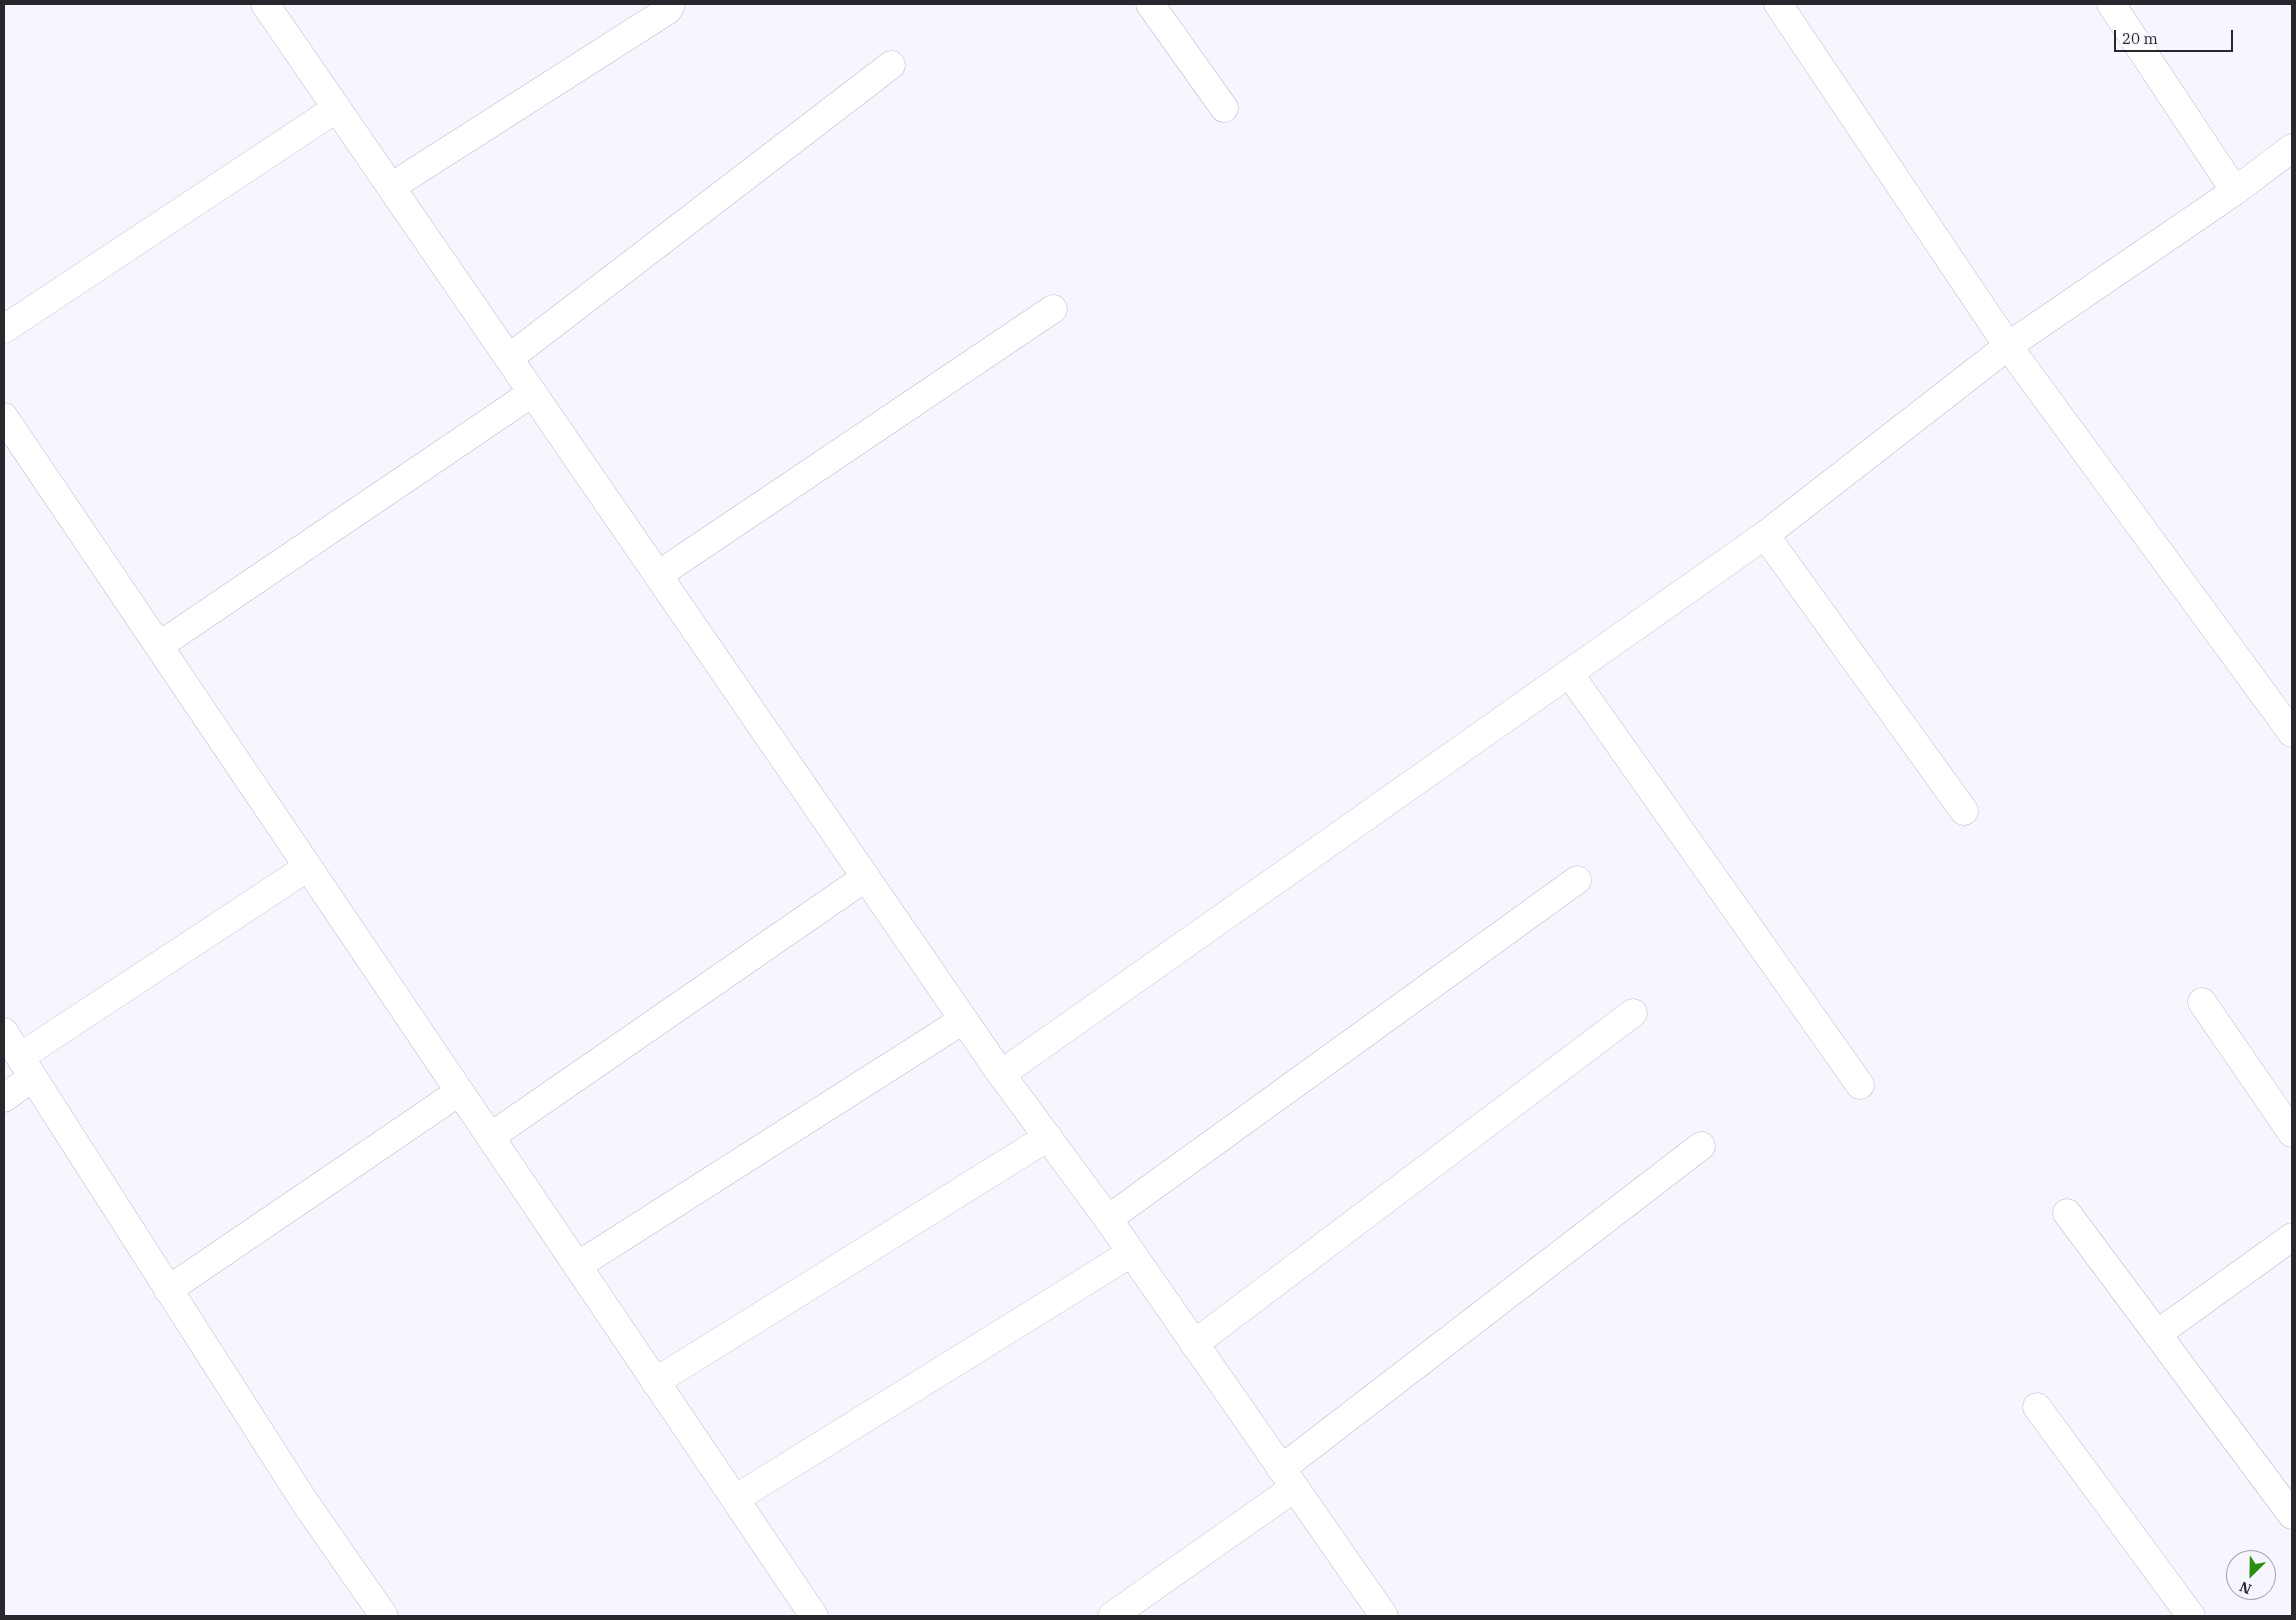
<!DOCTYPE html>
<html>
<head>
<meta charset="utf-8">
<style>
  body { margin:0 }
  #map { position:relative; width:2296px; height:1620px; overflow:hidden; background:#f7f6fe; font-family:"IBM Plex Serif",serif }
  canvas { display:block }
  .frame { position:absolute; inset:0; border:5px solid #28272e; pointer-events:none }
  .north { position:absolute; left:2226px; top:1550px; width:50px; height:50px; box-sizing:border-box; background:#f7f6fe; border:1px solid #a4a3ab; border-radius:50%; rotate:203deg; font-size:14px; font-weight:700; line-height:20px; text-align:center; color:#28272e }
  .north::after { content:''; display:block; margin:auto; width:18px; height:22px; background:#298f0e; clip-path:polygon(50% 0,100% 100%,50% 72%,0 100%) }
  .scale { position:absolute; left:2114px; top:30px; width:119px; height:22px; box-sizing:border-box; border:2px solid #28272e; border-top:0; padding-left:6px; font-size:15px; line-height:18px; white-space:nowrap; color:#28272e; -webkit-text-stroke:4px #f7f6fe; paint-order:stroke }
</style>
</head>
<body>
<div id="map">
<canvas width="2296" height="1620"></canvas>
<div class="frame"></div>
<div class="north">N</div>
<div class="scale">20 m</div>
</div>
<script>
const c = document.querySelector('canvas').getContext('2d');
c.lineJoin = 'round';
function poly(rows) {
  const path = new Path2D();
  for (const r of rows) {
    path.moveTo(r[0], r[1]);
    for (let i = 2; i < r.length; i += 2) path.lineTo(r[i], r[i + 1]);
  }
  return path;
}
function trace(path, color, width, dash) {
  c.strokeStyle = color;
  c.lineWidth = width;
  c.lineCap = dash ? 'butt' : 'round';
  c.setLineDash(dash || []);
  c.stroke(path);
}
const minor = poly([
  [265,4,1001,1074,1108,1219,1384,1616],
  [1150,4,1224,108],
  [1778,4,2008,346,2292,733],
  [2111,4,2235,191],
  [391,187,668,10,671,4],
  [4,329,337,108],
  [509,358,891,65],
  [4,417,814,1616],
  [1765,535,1964,811],
  [658,575,1053,309],
  [160,645,532,393],
  [1569,673,1860,1085],
  [2202,1002,2292,1133],
  [4,1032,304,1501,384,1616],
  [20,1057,308,867],
  [1001,1074,1765,535,2008,346,2235,191,2292,148],
  [4,1098,33,1077],
  [490,1137,866,877],
  [2067,1213,2292,1515],
  [1108,1219,1577,880],
  [577,1266,963,1020],
  [168,1290,459,1092],
  [2157,1334,2292,1237],
  [1194,1344,1633,1013],
  [655,1382,1048,1137],
  [2037,1407,2191,1616],
  [1281,1469,1701,1146],
  [735,1499,1131,1253],
  [1112,1616,1294,1488]
]);
trace(minor, '#bbb9cb', 29);
trace(minor, '#fff', 28);
</script>
</body>
</html>
